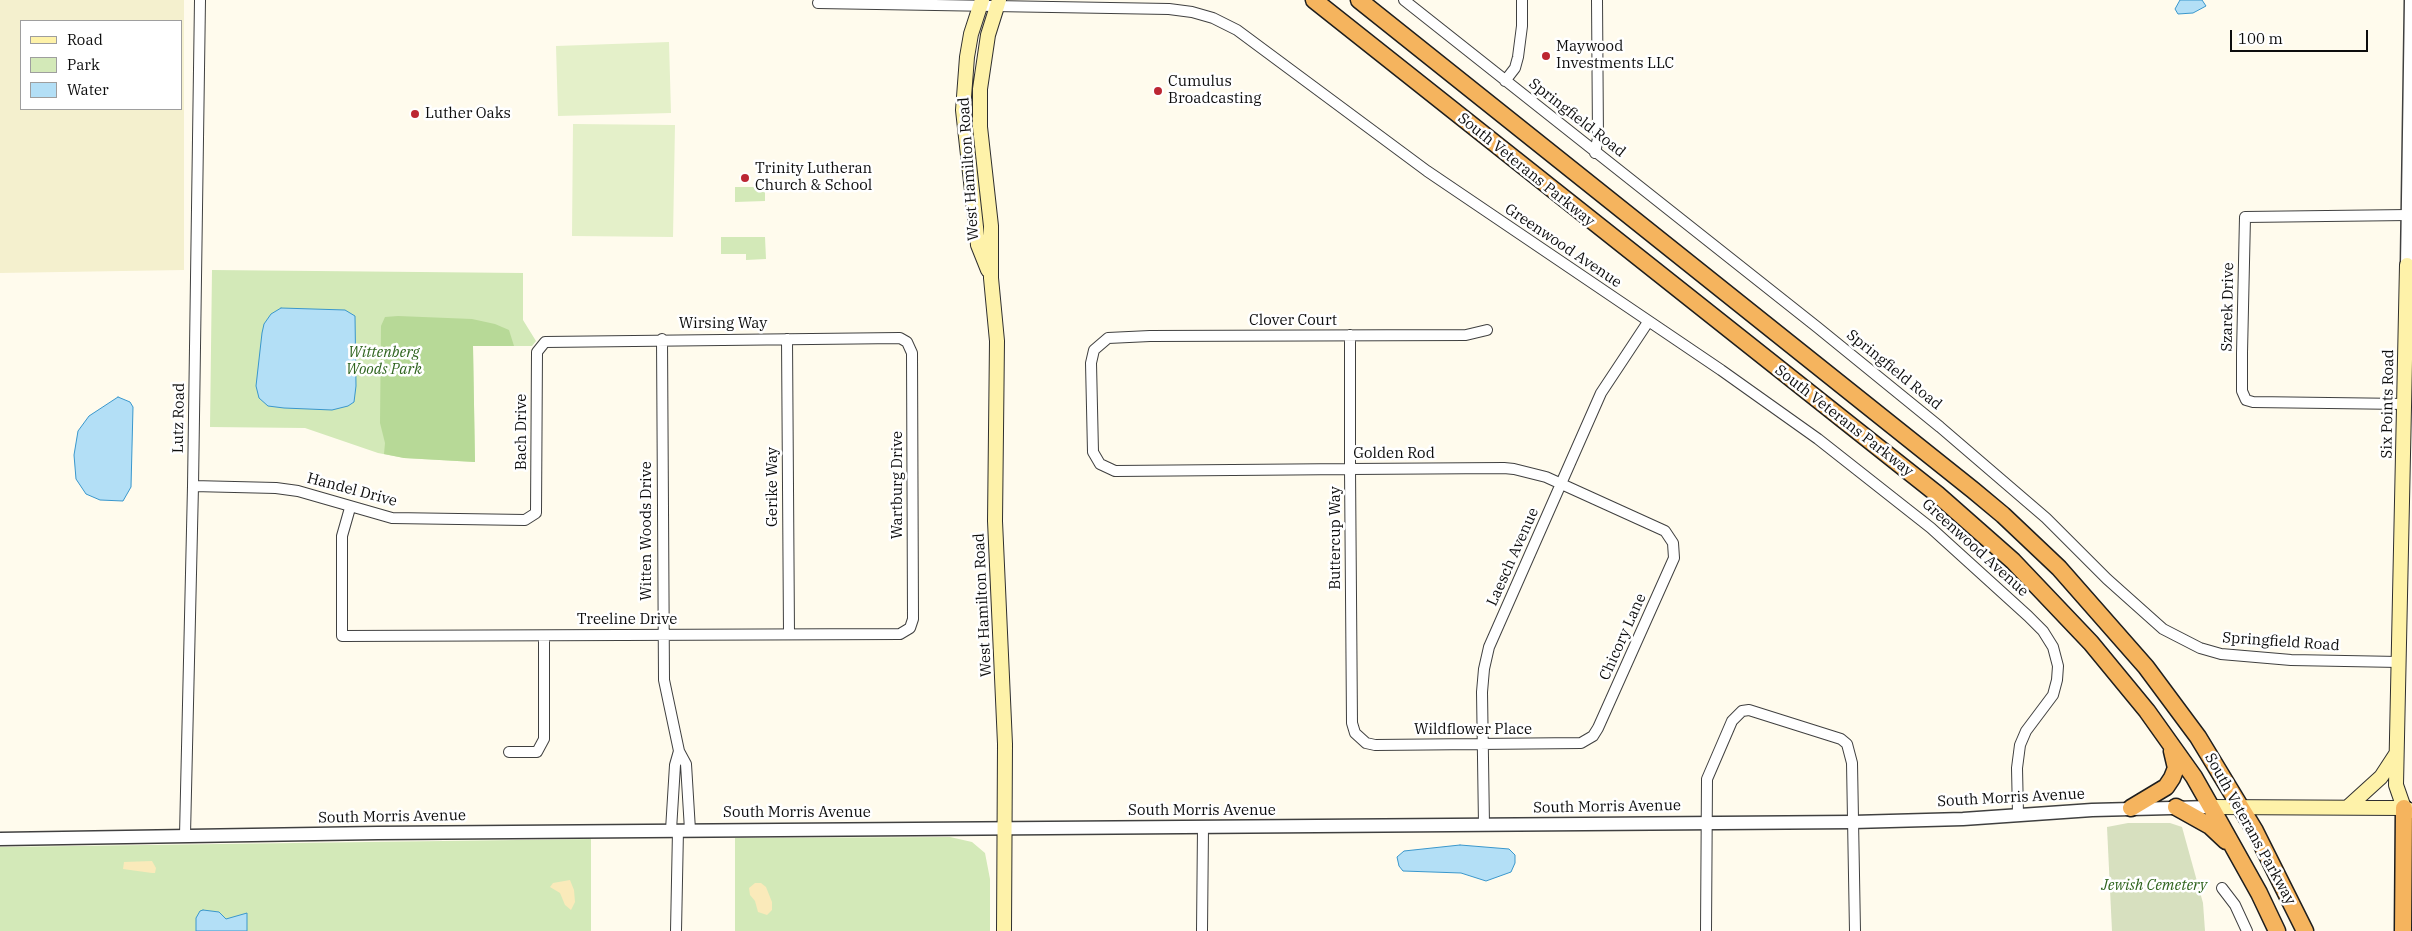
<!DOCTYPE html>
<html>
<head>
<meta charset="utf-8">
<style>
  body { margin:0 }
  #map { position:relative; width:2412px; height:931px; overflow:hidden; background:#fffbed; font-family:"IBM Plex Serif",serif }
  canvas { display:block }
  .legend { position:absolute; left:20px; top:20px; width:162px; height:90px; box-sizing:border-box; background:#fff; border:1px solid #9e9e9e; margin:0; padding:6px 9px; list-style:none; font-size:15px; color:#0d0d0d }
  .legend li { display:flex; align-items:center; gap:10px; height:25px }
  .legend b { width:25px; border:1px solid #9e9e9e }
  .scale { position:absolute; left:2230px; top:30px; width:138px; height:22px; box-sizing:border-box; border:2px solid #0d0d0d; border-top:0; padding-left:6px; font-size:15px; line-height:18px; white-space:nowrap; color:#0d0d0d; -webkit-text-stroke:4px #fff; paint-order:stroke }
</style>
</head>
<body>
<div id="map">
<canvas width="2412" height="931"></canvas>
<ul class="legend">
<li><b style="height:6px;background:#fef2a9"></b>Road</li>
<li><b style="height:14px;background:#d3e9b8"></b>Park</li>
<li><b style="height:14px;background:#b3dff6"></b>Water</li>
</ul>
<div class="scale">100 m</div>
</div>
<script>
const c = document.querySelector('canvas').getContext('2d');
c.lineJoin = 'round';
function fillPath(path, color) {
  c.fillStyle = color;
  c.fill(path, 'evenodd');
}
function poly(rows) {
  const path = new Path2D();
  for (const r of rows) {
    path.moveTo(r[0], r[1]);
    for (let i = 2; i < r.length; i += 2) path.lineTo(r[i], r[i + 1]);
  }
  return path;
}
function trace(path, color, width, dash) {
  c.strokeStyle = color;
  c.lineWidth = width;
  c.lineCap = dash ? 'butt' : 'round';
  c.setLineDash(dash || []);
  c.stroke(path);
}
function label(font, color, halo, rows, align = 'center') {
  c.font = font + ' "IBM Plex Serif",serif';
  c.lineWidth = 5;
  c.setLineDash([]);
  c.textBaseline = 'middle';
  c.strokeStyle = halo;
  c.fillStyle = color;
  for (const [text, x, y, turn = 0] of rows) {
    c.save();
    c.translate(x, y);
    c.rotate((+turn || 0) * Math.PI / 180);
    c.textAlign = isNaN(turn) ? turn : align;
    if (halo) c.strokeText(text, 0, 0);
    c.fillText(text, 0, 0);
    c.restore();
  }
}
const farmland = poly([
  [0,0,184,0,184,270,0,273],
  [21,21,181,21,181,109,21,109]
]);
const green = poly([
  [735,187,765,187,765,201,735,202],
  [721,237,765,237,766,259,746,260,746,254,721,254],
  [212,270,523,273,523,320,536,341,532,346,473,346,475,462,404,458,378,453,305,428,210,427],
  [950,837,972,842,985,853,990,879,990,931,735,931,735,838],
  [591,839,591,931,0,931,0,847]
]);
const forest = poly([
  [398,316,472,319,495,324,509,330,514,346,473,346,475,462,404,458,384,454,385,443,380,423,381,326,385,317]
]);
const sand = poly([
  [152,861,156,868,155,873,152,873,123,869,124,862],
  [570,880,574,890,575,902,571,910,565,905,560,893,550,887,553,883],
  [755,883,761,883,766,887,772,902,772,910,767,915,758,912,755,901,750,895,749,888]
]);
const cemetery = poly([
  [2128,823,2170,823,2182,827,2203,903,2205,931,2112,931,2107,827]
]);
const pitch = poly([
  [669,42,671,113,558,116,556,46],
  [573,124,675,125,673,237,572,236]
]);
const water = poly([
  [2180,0,2202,0,2206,6,2193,13,2178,14,2175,9,2180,0],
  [281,308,345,310,355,316,356,386,354,402,348,406,332,410,284,408,268,406,259,398,256,386,262,333,264,324,271,314,281,308],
  [118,397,130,402,133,407,131,487,123,501,100,500,86,494,76,479,74,455,78,431,89,416,118,397],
  [1460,845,1509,849,1515,855,1515,863,1511,872,1486,881,1461,873,1403,871,1399,866,1397,857,1404,851,1460,845],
  [203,910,219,912,226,919,247,913,247,931,196,931,196,918,200,911,203,910]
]);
const minor = poly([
  [1404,0,1817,327,1940,427,2046,518,2107,579,2163,629,2200,648,2221,654,2291,660,2399,662],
  [818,3,1169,9,1192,12,1213,18,1237,30,1427,171,1721,370,1818,439,1931,528,2028,616,2043,631,2053,647,2058,666,2057,680,2053,695,2026,731,2020,745,2017,768,2018,814],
  [1505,81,1515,68,1518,57,1522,26,1522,0],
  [1595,153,1598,138,1597,0],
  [1350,335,1350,469,1352,723,1355,733,1366,743,1375,745,1581,743,1593,736,1598,728,1674,558,1673,543,1665,531,1546,477,1514,469,1504,468,1350,469,1115,471,1100,464,1093,452,1091,363,1094,350,1108,338,1150,336,1466,335,1487,330],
  [662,339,664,680,679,751,686,764,690,830],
  [787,339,789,634],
  [2404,404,2253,402,2246,400,2242,391,2242,353,2245,217,2408,215],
  [193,486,276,488,298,491,392,518,525,520,536,513,537,352,545,342,900,338,907,342,912,353,913,619,910,628,900,634,342,636,342,536,350,508],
  [509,752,537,752,544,739,544,636],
  [1484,825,1482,692,1484,669,1489,647,1601,393,1648,322],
  [671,830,675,765,679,751],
  [185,835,193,486,200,0],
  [2222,888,2235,905,2247,931],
  [676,931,678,830],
  [1202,931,1203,827],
  [1706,931,1707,779,1732,721,1742,711,1749,710,1841,739,1847,744,1852,763,1855,931]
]);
const tertiary = poly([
  [2407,265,2411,0],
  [0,839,378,833,1853,822,1963,819,2092,810,2211,807]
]);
const secondary = poly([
  [982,0,971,34,967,57,963,110,978,245,988,270],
  [999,0,988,35,980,89,980,127,991,226,991,278,997,341,995,521,1005,744,1004,931],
  [2211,807,2404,808,2412,811],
  [2348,807,2381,777,2396,754],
  [2404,808,2396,785,2407,265]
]);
const trunk = poly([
  [1314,0,1937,494,2013,561,2091,643,2147,711,2194,777,2211,807,2259,893,2277,931],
  [1359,0,1973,490,2003,515,2059,568,2146,667,2198,737,2255,831,2305,931],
  [2176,807,2210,826,2226,841],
  [2131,808,2166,787,2172,778,2176,768,2172,751],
  [2403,931,2404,808]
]);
const markers = [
  [1546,56,5,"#bc2633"],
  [1158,91,5,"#bc2633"],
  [415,114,5,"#bc2633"],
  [745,178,5,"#bc2633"]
];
const poiNames = [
  ["Maywood",1556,47],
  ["Investments LLC",1556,64],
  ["Cumulus",1168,82],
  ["Broadcasting",1168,99],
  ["Luther Oaks",425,114],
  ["Trinity Lutheran",755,169],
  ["Church & School",755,186]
];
const streetNames = [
  ["Springfield Road",1577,118,38],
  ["West Hamilton Road",969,169,-94],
  ["South Veterans Parkway",1526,170,39],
  ["Greenwood Avenue",1563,246,34],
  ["Szarek Drive",2228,307,-89],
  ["Clover Court",1293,321],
  ["Wirsing Way",723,324],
  ["Springfield Road",1894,370,39],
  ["Six Points Road",2388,404,-89],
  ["Lutz Road",179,418,-89],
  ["South Veterans Parkway",1844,421,38],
  ["Bach Drive",522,432,-90],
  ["Golden Rod",1394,454],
  ["Wartburg Drive",898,485,-90],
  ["Gerike Way",773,487,-90],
  ["Handel Drive",352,490,15],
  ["Witten Woods Drive",647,531,-90],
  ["Buttercup Way",1336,538,-90],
  ["Greenwood Avenue",1975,548,42],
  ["Laesch Avenue",1513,557,-66],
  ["West Hamilton Road",983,605,-93],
  ["Treeline Drive",627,620],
  ["Chicory Lane",1623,637,-66],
  ["Springfield Road",2281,642,4],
  ["Wildflower Place",1473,730],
  ["South Morris Avenue",2011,798,-3],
  ["South Morris Avenue",1607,807,-1],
  ["South Morris Avenue",1202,811],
  ["South Morris Avenue",797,813],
  ["South Morris Avenue",392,817,-1],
  ["South Veterans Parkway",2250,829,61]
];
const parkNames = [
  ["Wittenberg",384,353],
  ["Woods Park",384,370],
  ["Jewish Cemetery",2154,886]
];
fillPath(farmland, '#f4f0ce');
fillPath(green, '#d3e9b8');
fillPath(forest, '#b7d997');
fillPath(sand, '#faeaba');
fillPath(cemetery, '#d7e0bf');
fillPath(pitch, '#e4f0c9');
fillPath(water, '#b3dff6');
trace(water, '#3a97cc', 1);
trace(minor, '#404040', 12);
trace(tertiary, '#404040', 15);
trace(secondary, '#2f2f2f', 16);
trace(trunk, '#1e1e1e', 19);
trace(minor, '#fff', 10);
trace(tertiary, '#fff', 12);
trace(secondary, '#fef2a9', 14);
trace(trunk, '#f5b45e', 16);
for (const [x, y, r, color] of markers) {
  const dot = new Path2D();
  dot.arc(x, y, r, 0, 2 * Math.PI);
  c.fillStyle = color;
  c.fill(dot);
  trace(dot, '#fff', 2);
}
label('15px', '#0d0d0d', '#fff', poiNames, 'left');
label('15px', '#0d0d0d', '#fff', streetNames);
label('italic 15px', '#2f641e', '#fff', parkNames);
</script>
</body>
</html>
